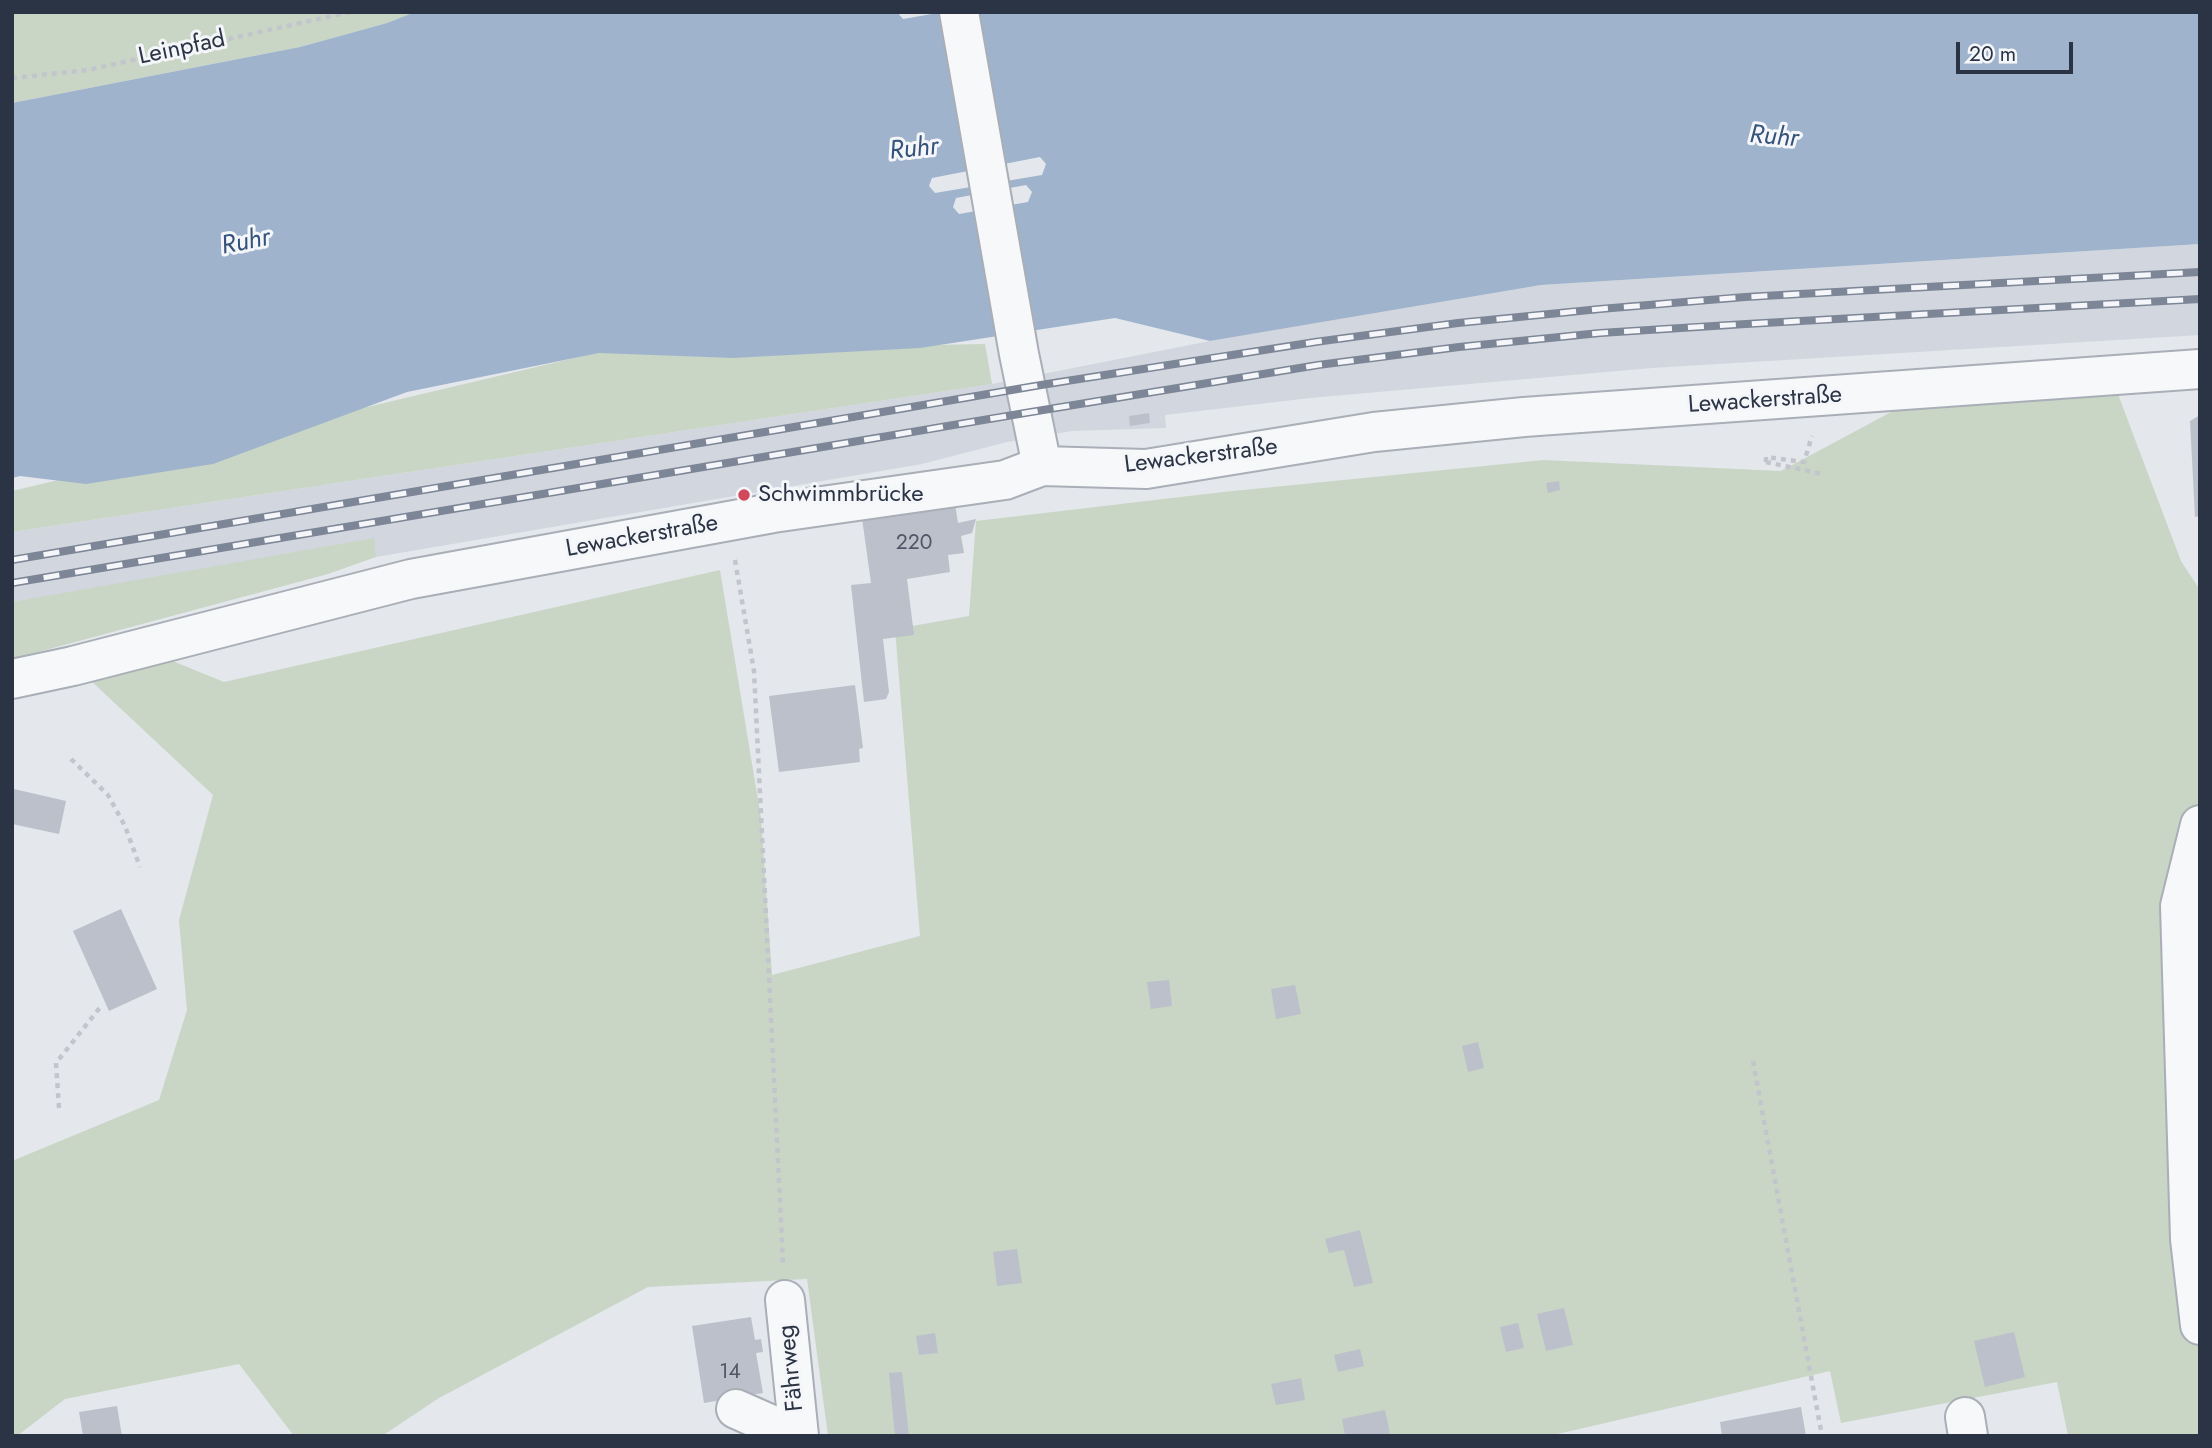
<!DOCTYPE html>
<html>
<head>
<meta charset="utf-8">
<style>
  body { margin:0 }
  #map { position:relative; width:2212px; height:1448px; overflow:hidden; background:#e4e7ec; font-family:Jost,sans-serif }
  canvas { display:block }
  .frame { position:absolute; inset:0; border:14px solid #2b3445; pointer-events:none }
  .scale { position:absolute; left:1956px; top:42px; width:117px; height:32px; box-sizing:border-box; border:4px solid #2b3445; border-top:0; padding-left:9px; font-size:21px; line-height:24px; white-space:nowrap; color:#2b3445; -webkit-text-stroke:5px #f4f6f9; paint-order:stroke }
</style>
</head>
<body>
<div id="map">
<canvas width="2212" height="1448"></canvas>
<div class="frame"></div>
<div class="scale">20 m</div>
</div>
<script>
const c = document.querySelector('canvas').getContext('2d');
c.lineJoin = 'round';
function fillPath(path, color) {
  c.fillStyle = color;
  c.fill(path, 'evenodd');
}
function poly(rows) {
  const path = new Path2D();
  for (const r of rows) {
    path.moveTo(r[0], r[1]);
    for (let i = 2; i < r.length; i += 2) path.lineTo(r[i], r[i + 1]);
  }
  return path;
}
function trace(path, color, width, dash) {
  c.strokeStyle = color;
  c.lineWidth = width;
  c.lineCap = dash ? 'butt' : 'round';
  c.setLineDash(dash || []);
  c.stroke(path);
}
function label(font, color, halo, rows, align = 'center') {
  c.font = font + ' Jost,sans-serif';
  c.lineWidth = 6;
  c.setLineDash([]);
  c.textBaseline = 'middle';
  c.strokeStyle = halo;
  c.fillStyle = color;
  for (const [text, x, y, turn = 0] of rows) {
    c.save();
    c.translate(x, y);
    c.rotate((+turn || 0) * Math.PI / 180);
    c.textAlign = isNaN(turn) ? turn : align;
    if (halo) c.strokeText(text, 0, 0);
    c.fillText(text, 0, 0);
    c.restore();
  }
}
const built = poly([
  [2200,244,2200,335,1652,368,1310,398,1165,415,1166,428,1072,431,1007,442,922,464,376,557,12,612,12,532,992,384,1210,341,1541,285]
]);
const green = poly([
  [12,12,415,12,387,23,300,47,12,103],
  [985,344,992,384,12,532,12,491,604,351],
  [2116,389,2181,561,2200,590,2200,1436,2068,1436,2057,1382,1841,1423,1830,1371,1549,1436,828,1436,807,1279,648,1287,439,1398,382,1436,294,1436,239,1364,65,1399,17,1436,12,1436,12,1161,159,1100,187,1010,179,920,213,795,89,679,170,660,224,682,720,570,761,818,772,975,920,936,895,629,969,616,976,521,1223,492,1544,460,1781,471,1908,403],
  [374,538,376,557,328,574,12,659,12,602]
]);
const water = poly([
  [415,12,897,12,903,19,943,12,2200,12,2200,244,1541,285,1210,341,1115,318,920,348,733,358,599,353,407,392,213,464,86,484,20,476,12,478,12,103,300,47,387,23],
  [1040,157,1046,164,1042,175,935,193,929,186,932,178],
  [1026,185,1032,192,1028,202,959,214,953,207,956,198]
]);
const building = poly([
  [1149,413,1150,423,1130,426,1129,416],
  [2200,415,2200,516,2195,517,2190,421],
  [1559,481,1560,490,1548,493,1546,483],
  [954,498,958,523,976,519,972,533,961,536,964,553,948,555,950,572,907,579,914,635,883,639,889,692,886,699,864,702,851,585,871,583,861,511],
  [855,685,863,748,859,749,860,762,779,772,769,696],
  [14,789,66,801,59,834,12,824],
  [121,909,157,989,109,1011,73,931],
  [1169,980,1172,1006,1151,1009,1147,982],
  [1295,985,1301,1014,1276,1019,1271,989],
  [1478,1042,1484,1068,1468,1072,1462,1046],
  [1360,1230,1373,1283,1354,1287,1344,1250,1329,1253,1325,1239],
  [1017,1249,1022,1283,997,1286,993,1252],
  [1564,1308,1573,1345,1546,1351,1537,1314],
  [751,1317,755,1340,761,1339,763,1352,756,1353,763,1393,704,1403,692,1326],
  [1518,1323,1524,1348,1506,1352,1500,1327],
  [2014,1332,2025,1377,1985,1387,1974,1341],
  [935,1333,938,1353,919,1355,916,1336],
  [1360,1349,1364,1366,1338,1372,1334,1355],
  [902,1372,909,1436,895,1436,889,1373],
  [1301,1378,1305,1400,1276,1405,1271,1384],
  [117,1406,122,1436,83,1436,79,1412],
  [1801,1407,1806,1436,1722,1436,1720,1422],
  [1385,1410,1390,1434,1345,1436,1342,1419]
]);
const path = poly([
  [12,78,88,70,350,12],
  [1766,462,1766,457,1804,462,1812,436],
  [1766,462,1822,474],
  [735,560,754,671,783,1263],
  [71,759,108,795,125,826,140,867],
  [1753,1061,1822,1436],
  [59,1108,56,1063,102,1005],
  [1314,1436,1315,1436]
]);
const minor = poly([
  [959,12,1019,354,1042,466],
  [12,679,73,666,411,579,773,513,1005,480,1042,466,1146,469,1374,432,1524,417,2200,369],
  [2200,825,2180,906,2190,1239,2200,1325],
  [785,1300,799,1436],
  [736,1409,797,1436],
  [1965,1417,1968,1436]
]);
const rail = poly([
  [12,560,1041,385,1315,342,1458,323,1600,309,1745,297,2200,272],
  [12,583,1031,412,1318,365,1459,347,1600,333,1746,324,2200,299]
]);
const markers = [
  [744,495,7,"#d1495b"]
];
const numberNames = [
  ["220",914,544],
  ["14",730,1373]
];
const streetNames = [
  ["Leinpfad",182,49,-12],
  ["Lewackerstraße",1765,401,-4],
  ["Lewackerstraße",1201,457,-7],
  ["Lewackerstraße",642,537,-10],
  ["Fährweg",792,1368,-96]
];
const poiNames = [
  ["Schwimmbrücke",758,495]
];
const waterNames = [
  ["Ruhr",1774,138,5],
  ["Ruhr",914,150,-6],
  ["Ruhr",246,243,-11]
];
fillPath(built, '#d2d6de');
fillPath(green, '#c9d6c5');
fillPath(water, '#9fb4cc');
fillPath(building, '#bbc0ca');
trace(minor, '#a9aeb7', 42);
trace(path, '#c2c5cb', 4.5, [5, 5]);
trace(minor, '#f7f8fa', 38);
trace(rail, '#7d8696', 8);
trace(rail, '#f4f6f9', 5, [16]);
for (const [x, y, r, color] of markers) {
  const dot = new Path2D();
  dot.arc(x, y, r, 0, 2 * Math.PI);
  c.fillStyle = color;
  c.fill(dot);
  trace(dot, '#f4f6f9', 2.5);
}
label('21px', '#4f5766', null, numberNames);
label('24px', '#2b3445', '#f4f6f9', streetNames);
label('24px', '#2b3445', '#f4f6f9', poiNames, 'left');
label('italic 26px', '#34527a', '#f4f6f9', waterNames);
</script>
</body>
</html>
